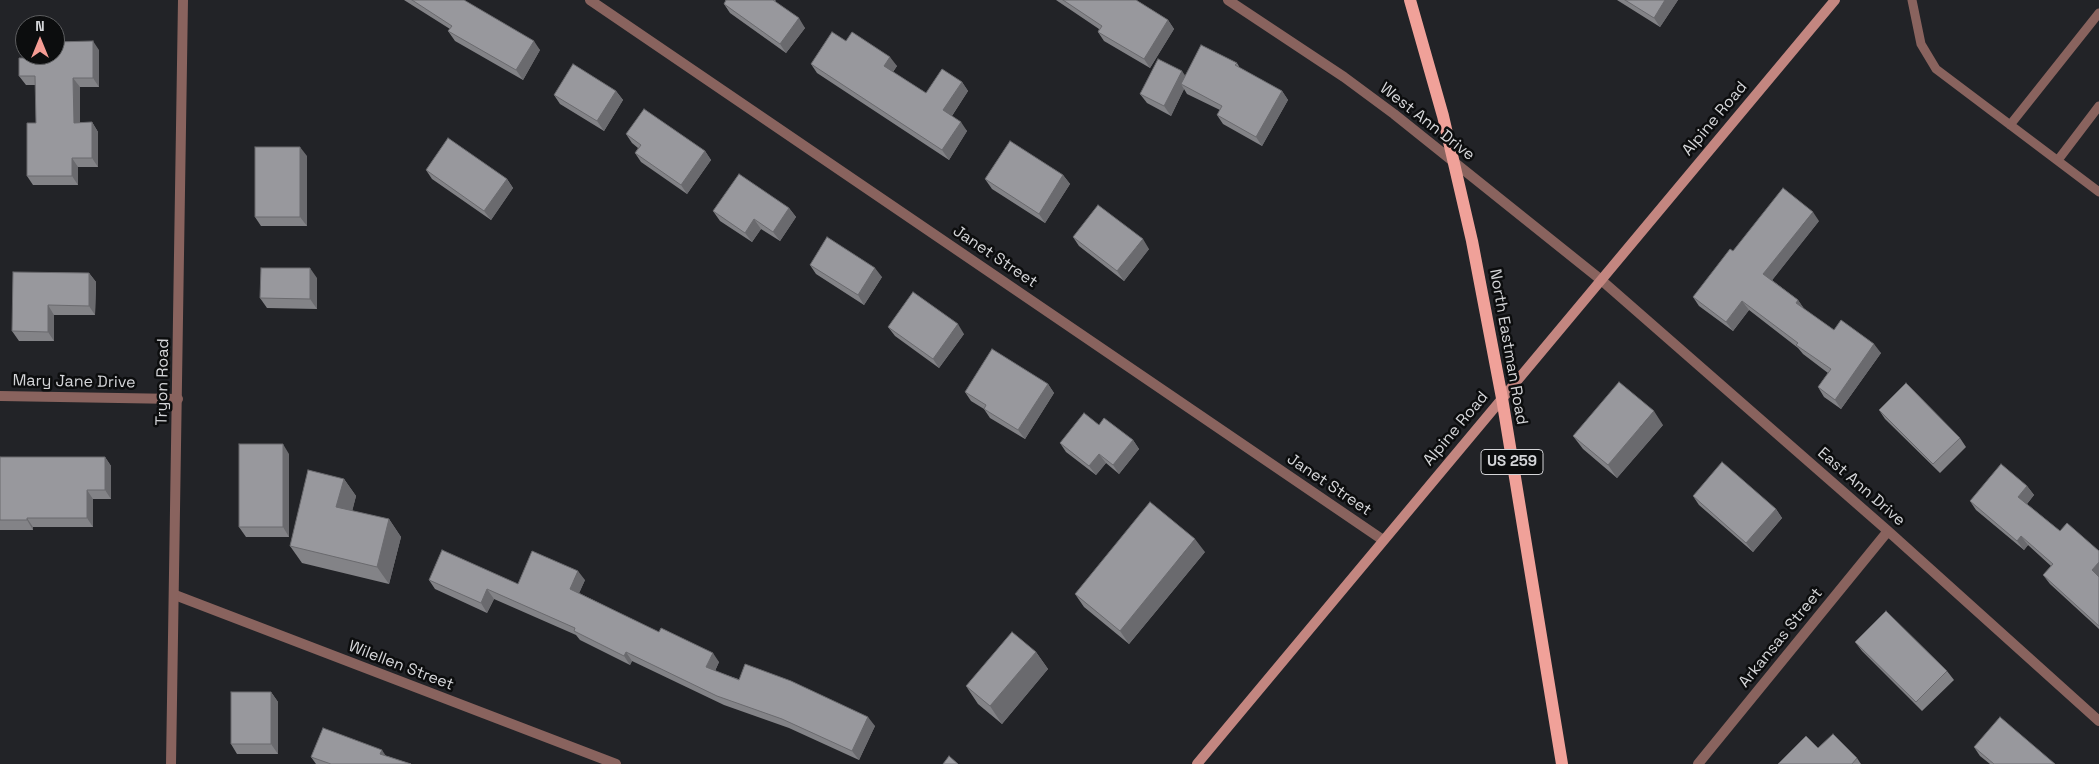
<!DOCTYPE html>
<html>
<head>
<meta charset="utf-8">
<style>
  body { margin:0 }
  #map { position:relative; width:2099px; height:764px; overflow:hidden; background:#222327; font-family:"Space Grotesk",sans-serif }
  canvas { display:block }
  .north { position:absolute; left:15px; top:15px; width:50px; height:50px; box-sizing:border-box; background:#0c0d0e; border:1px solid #5c5d5f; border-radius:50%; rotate:0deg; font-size:14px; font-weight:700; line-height:20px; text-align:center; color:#d4d5d8 }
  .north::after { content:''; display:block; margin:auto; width:18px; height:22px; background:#f59c94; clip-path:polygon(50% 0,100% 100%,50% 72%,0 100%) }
</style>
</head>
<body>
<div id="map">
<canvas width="2099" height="764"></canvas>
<div class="north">N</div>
</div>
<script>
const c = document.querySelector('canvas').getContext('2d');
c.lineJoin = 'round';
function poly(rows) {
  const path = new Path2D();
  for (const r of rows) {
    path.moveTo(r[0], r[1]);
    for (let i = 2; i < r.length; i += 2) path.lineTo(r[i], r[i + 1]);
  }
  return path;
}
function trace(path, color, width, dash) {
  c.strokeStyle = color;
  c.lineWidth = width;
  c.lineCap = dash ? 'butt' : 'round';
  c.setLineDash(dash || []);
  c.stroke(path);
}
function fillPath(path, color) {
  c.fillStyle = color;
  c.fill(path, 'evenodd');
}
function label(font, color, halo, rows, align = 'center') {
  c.font = font + ' "Space Grotesk",sans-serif';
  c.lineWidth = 5;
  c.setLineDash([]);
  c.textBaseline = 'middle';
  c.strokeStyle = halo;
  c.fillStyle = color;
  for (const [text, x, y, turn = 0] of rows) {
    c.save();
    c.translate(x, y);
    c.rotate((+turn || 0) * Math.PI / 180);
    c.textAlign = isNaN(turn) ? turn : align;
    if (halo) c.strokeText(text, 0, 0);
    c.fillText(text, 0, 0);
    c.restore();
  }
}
const service = poly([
  [1912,0,1921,44,1936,69,2099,192],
  [2010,125,2099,13],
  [2058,160,2099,106]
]);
const minor = poly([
  [590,0,1383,540],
  [1228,0,1344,77,1394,114,1600,279,1888,531,2099,721],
  [0,396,178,399],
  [175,595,616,764],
  [1698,764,1888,531]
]);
const tertiary = poly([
  [171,764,183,0]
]);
const secondary = poly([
  [1197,764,1835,0]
]);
const primary = poly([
  [1410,0,1443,116,1472,241,1502,398,1562,764]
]);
const wall = poly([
  [404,0,464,0,540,50,523,80,455,41,448,31,450,29],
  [726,0,776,0,775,1,805,28,786,53,730,13,724,4],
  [1056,0,1136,0,1168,20,1174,29,1150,68,1104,41,1098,32,1099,29],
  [1617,0,1678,0,1660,27],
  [846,41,897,66,893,72,926,93,962,82,968,91,952,116,967,131,949,160,817,73,811,64],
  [99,50,99,87,80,87,80,123,92,122,98,132,98,167,78,167,78,185,33,185,27,176,36,123,36,85,26,85,19,76,36,58],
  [1237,63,1240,68,1282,91,1288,100,1262,146,1223,124,1217,115,1220,110,1187,94,1184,89,1171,116,1147,103,1140,94,1185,76],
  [616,91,623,100,604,131,560,104,554,95],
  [626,134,705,151,711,160,687,194,641,162,635,153,638,148,632,143],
  [307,156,307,226,261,226,255,217],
  [426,170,507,179,513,188,491,220,432,179],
  [1063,175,1070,184,1045,223,992,189,985,179],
  [789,208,796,217,780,241,761,229,752,242,720,221,713,211],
  [1819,221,1772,280,1798,300,1804,309,1834,330,1881,353,1841,409,1824,397,1818,387,1828,373,1803,354,1798,348,1749,310,1733,331,1699,306,1693,297,1733,251],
  [1073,237,1149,249,1124,281,1079,246],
  [810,265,882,277,864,305,816,274],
  [89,273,96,282,95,315,54,315,54,341,19,341,12,331],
  [317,278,317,309,267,308,260,298],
  [888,327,964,334,939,368,895,336],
  [1048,384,1054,393,1025,439,990,418,984,409,971,401,965,392],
  [1879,410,1960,438,1966,447,1940,473,1885,419],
  [1099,425,1133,440,1139,449,1119,474,1106,463,1096,475,1066,452,1060,443],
  [1663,425,1617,478,1583,449,1573,436],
  [289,454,289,537,246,537,239,527],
  [0,457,105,457,111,466,111,499,93,499,93,527,33,527,33,530,0,530],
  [344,479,356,496,352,511,389,519,401,537,389,584,302,563,290,546],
  [2027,486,2034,495,2027,504,2060,531,2099,551,2099,629,2050,584,2043,575,2051,566,2028,545,2024,550,1976,510,1970,501],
  [1693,496,1776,509,1782,518,1753,552,1699,505],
  [1205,552,1129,644,1084,607,1075,594],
  [429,580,518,584,585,580,579,593,719,662,715,671,875,726,859,760,789,728,724,705,632,661,630,665,580,640,576,635,494,599,487,613,435,589],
  [1855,642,1947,671,1954,680,1922,711,1862,651],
  [1036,652,1048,669,1002,724,978,704,966,686],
  [271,692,278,702,278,754,237,754,231,744],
  [1974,747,2055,764,1990,764,1980,756],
  [1818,748,1857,758,1861,764,1778,764],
  [387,756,411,764,316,764,311,757]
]);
const shadedWall = poly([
  [1665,0,1678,0,1660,27,1654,18],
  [799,18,805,28,786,53,780,44],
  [1168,20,1174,29,1150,68,1144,59],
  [93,41,99,50,99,87,93,78],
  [534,41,540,50,523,80,516,70],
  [890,57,897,66,890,75,884,66],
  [1182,71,1189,81,1181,84,1184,89,1171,116,1164,106],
  [73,78,80,87,80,132,74,123],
  [962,82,968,91,949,120,943,110],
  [616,91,623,100,604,131,597,121],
  [1282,91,1288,100,1262,146,1256,137],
  [92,122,98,132,98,167,92,158],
  [961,122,967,131,949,160,942,150],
  [300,147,307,156,307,226,300,217],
  [705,151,711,160,687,194,681,185],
  [72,158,78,167,78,185,72,176],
  [1063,175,1070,184,1045,223,1039,214],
  [507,179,513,188,491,220,484,211],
  [789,208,796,217,780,241,773,232],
  [1813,212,1819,221,1770,283,1763,274],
  [754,219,761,229,752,242,745,233],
  [1143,239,1149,249,1124,281,1117,271],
  [310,268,317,278,317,309,310,299],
  [875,268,882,277,864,305,858,295],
  [89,273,96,282,95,315,89,306],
  [1798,300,1805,310,1796,303],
  [1742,301,1749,310,1733,331,1726,322],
  [48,305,54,315,54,341,48,332],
  [958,324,964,334,939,368,933,359],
  [1874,344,1881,353,1841,409,1835,400],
  [1048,384,1054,393,1025,439,1018,430],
  [1654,411,1663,425,1617,478,1608,465],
  [1133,440,1139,449,1119,474,1113,465],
  [283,444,289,454,289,537,283,527],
  [1099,454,1106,463,1096,475,1089,466],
  [105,457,111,466,111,499,105,490],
  [344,479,356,496,349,524,336,507],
  [2027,486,2034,495,2025,506,2018,497],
  [87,490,93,499,93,527,87,518],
  [1776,509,1782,518,1753,552,1746,543],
  [27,518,33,527,33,530,27,520],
  [389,519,401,537,389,584,377,567],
  [2021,536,2028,545,2024,550,2017,541],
  [1195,539,1205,552,1129,644,1120,631],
  [2099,562,2099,578,2092,570],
  [578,571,585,580,577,598,570,589],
  [487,589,494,599,487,613,481,603],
  [626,652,632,661,630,665,624,656],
  [1036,652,1048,669,1002,724,990,706],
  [713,653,719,662,712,677,706,667],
  [271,692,278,702,278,754,271,744],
  [868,717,875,726,859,760,852,751],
  [382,750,388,759,380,754]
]);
const building = poly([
  [412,0,464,0,534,41,516,70,448,31,452,26,412,0],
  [726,0,773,0,799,18,780,44,724,4,726,0],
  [1063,0,1136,0,1168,20,1144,59,1098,32,1102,26,1063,0],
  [1625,0,1665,0,1654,18,1625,0],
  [832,32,846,41,852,32,890,57,884,66,926,93,942,69,962,82,943,110,961,122,942,150,811,64,832,32],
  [93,41,93,78,73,78,74,123,92,122,92,158,72,158,72,176,27,176,27,123,36,123,35,76,19,76,19,58,36,58,36,55,55,55,55,42,93,41],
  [1201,45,1237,63,1235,65,1282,91,1256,137,1217,115,1222,106,1181,84,1201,45],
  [1158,59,1182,71,1164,106,1140,94,1158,59],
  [573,64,616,91,597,121,554,95,573,64],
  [644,109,705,151,681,185,635,153,641,145,626,134,644,109],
  [448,138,507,179,484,211,426,170,448,138],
  [1010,141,1063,175,1039,214,985,179,1010,141],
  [255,147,300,147,300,217,255,217,255,147],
  [739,174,789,208,773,232,754,219,745,233,713,211,739,174],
  [1783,188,1813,212,1763,274,1798,300,1796,303,1834,330,1841,320,1874,344,1835,400,1818,387,1831,369,1796,345,1798,343,1742,301,1726,322,1693,297,1730,249,1733,251,1783,188],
  [1098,205,1143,239,1117,271,1073,237,1098,205],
  [827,237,875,268,858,295,810,265,827,237],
  [261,268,310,268,310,299,260,298,261,268],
  [13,272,89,273,89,306,48,305,48,332,12,331,13,272],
  [913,292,958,324,933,359,888,327,913,292],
  [992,349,1048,384,1018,430,984,409,986,405,965,392,992,349],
  [1619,382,1654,411,1608,465,1573,436,1619,382],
  [1906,383,1960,438,1933,464,1879,410,1906,383],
  [1084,413,1099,425,1104,418,1133,440,1113,465,1099,454,1089,466,1060,443,1084,413],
  [239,444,283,444,283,527,239,527,239,444],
  [0,457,105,457,105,490,87,490,87,518,27,518,27,520,0,520,0,457],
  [1722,462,1776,509,1746,543,1693,496,1722,462],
  [2001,464,2027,486,2018,497,2060,531,2067,523,2099,551,2099,562,2092,570,2099,577,2099,626,2043,575,2053,564,2021,536,2017,541,1970,501,2001,464],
  [308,470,344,479,336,507,389,519,377,567,290,546,308,470],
  [1150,502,1195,539,1120,631,1075,594,1150,502],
  [442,550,518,584,532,551,578,571,570,589,659,632,661,628,713,653,706,667,739,680,745,664,791,681,868,717,852,751,782,719,717,696,626,652,624,656,574,631,575,628,487,589,481,603,429,580,442,550],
  [1886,611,1947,671,1916,702,1855,642,1886,611],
  [1012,632,1036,652,990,706,966,686,1012,632],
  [231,692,271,692,271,744,231,744,231,692],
  [2000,717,2055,764,1994,764,1974,747,2000,717],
  [323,728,382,750,380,754,411,764,331,764,311,757,323,728],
  [1833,734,1857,758,1852,764,1778,764,1806,736,1818,748,1833,734],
  [949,756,958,764,943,764,949,756]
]);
const shields = [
  [1512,462,62]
];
const shieldNames = [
  ["US 259",1512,462]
];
const streetNames = [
  ["Alpine Road",1715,119,-50],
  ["West Ann Drive",1427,122,38],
  ["Janet Street",995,257,34],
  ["North Eastman Road",1508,347,80],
  ["Mary Jane Drive",74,382,1],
  ["Tryon Road",163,382,-89],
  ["Alpine Road",1456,429,-50],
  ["Janet Street",1329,485,34],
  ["East Ann Drive",1861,487,41],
  ["Arkansas Street",1781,638,-51],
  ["Wilellen Street",401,666,21]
];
trace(service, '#89635e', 9);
trace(minor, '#89635e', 10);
trace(tertiary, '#89635e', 10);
trace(secondary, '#c38680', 10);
trace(primary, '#f0a199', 12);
fillPath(wall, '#838387');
fillPath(shadedWall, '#6a6a6e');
fillPath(building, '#98989d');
trace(building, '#6a6a6e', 1);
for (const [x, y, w] of shields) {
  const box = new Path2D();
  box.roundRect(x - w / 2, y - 12.5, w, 25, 4);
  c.fillStyle = '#0c0d0e';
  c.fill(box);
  trace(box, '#d4d5d8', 1);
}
label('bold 15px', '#d4d5d8', null, shieldNames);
label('16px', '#d4d5d8', '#0c0d0e', streetNames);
</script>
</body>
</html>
